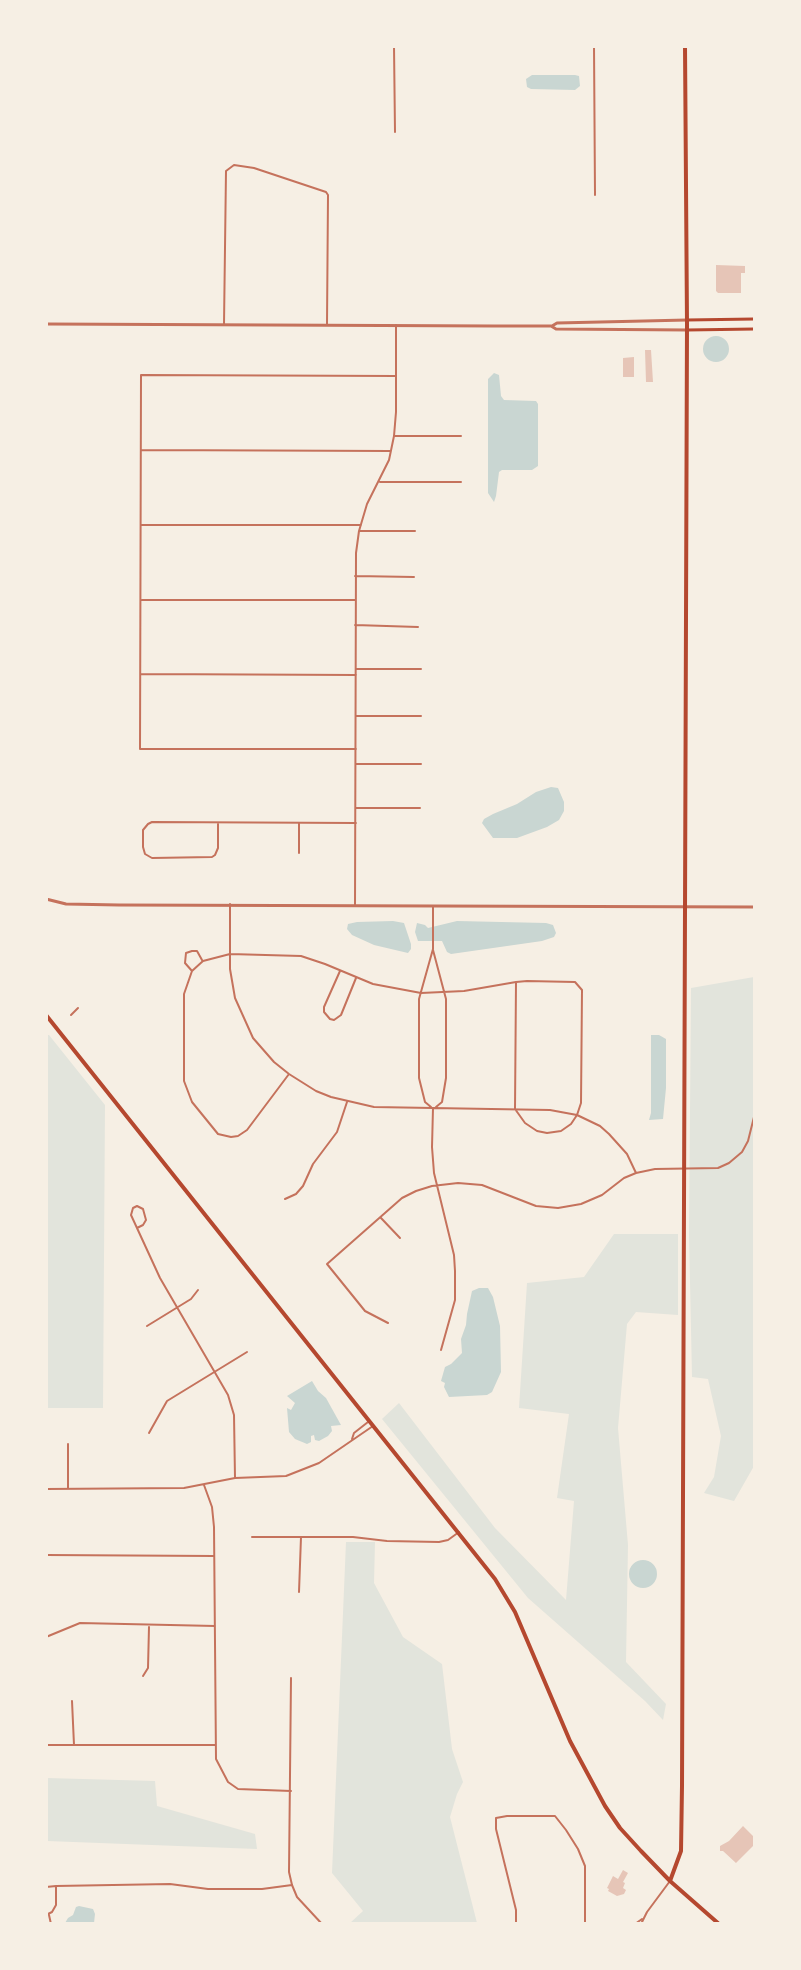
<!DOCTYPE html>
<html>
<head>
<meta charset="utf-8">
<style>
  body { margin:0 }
  #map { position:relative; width:801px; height:1970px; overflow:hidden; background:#f6efe4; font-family:Karla,sans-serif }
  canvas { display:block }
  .frame { position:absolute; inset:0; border:48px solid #f6efe4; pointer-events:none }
</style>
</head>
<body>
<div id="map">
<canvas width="801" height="1970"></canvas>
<div class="frame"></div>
</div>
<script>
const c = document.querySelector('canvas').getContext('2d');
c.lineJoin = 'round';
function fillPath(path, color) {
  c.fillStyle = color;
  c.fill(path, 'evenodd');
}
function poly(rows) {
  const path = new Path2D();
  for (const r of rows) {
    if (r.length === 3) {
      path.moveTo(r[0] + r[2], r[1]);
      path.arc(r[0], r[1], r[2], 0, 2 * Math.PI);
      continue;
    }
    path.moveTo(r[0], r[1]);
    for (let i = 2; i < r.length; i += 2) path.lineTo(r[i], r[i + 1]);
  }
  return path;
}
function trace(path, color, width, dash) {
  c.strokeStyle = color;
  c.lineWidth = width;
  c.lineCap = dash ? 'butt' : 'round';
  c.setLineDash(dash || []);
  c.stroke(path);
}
const green = poly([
  [754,977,754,1466,734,1501,704,1493,714,1477,721,1436,708,1379,692,1377,689,1234,691,988],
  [47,1035,49,1035,105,1105,103,1408,47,1408],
  [614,1234,678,1234,678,1315,636,1312,627,1324,618,1428,628,1545,626,1662,666,1704,663,1720,645,1701,528,1598,382,1419,399,1403,495,1528,566,1600,574,1501,557,1498,569,1414,519,1408,527,1283,584,1277],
  [346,1542,375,1542,374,1583,403,1637,442,1664,452,1749,463,1782,457,1794,450,1817,477,1923,350,1923,363,1911,332,1873],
  [47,1778,155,1781,157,1806,255,1834,257,1849,47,1841]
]);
const water = poly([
  [532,75,575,75,579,76,580,86,575,90,531,89,527,87,526,79],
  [716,349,13],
  [494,373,499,375,501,396,504,400,536,401,538,404,538,466,532,470,502,470,499,472,496,496,494,502,488,493,488,379],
  [551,787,558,788,564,802,564,811,559,820,547,827,517,838,493,838,482,823,484,819,493,814,517,804,536,792],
  [393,921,404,923,411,944,411,949,408,953,374,945,352,935,347,929,348,924,357,922],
  [457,921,546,923,553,925,556,933,554,937,542,941,451,954,447,952,442,941,418,941,415,932,417,923,425,925,428,928],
  [651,1035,659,1035,666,1039,666,1088,663,1119,649,1120,651,1113],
  [479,1288,488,1288,493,1297,500,1326,501,1372,492,1392,487,1395,449,1397,444,1387,445,1383,441,1381,445,1367,451,1364,462,1353,461,1339,466,1325,467,1314,472,1291],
  [312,1381,318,1391,326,1398,341,1425,331,1426,332,1431,328,1436,319,1441,315,1440,314,1435,311,1436,311,1442,307,1444,295,1439,289,1432,287,1408,291,1410,295,1403,287,1396],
  [643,1574,14],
  [79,1906,93,1909,95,1914,94,1923,65,1923,68,1918,73,1915,76,1907]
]);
const building = poly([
  [716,265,745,266,745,273,741,273,741,293,718,293,716,291],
  [645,350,651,350,653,382,646,382],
  [634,357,634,377,623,377,623,358],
  [743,1826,754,1837,754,1845,736,1863,723,1851,720,1851,720,1846,729,1841],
  [623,1870,628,1873,623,1882,625,1883,623,1888,626,1890,624,1894,617,1896,608,1891,609,1889,607,1888,613,1876,618,1879]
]);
const minor = poly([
  [394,46,395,132],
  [594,46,595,195],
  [224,324,226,171,234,165,254,168,326,192,328,195,327,324],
  [394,436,461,436],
  [141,450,390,451],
  [380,482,461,482],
  [141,525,361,525],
  [359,531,415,531],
  [355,576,414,577],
  [142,600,355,600],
  [355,625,418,627],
  [356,669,421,669],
  [141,674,356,675],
  [356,716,421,716],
  [356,749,140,749,141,375,396,376],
  [356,764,421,764],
  [356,808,420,808],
  [218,823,218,848,215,855,212,857,152,858,145,854,143,847,143,830,148,824,152,822,356,823],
  [299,853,299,823],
  [230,904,230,969,235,998,253,1038,274,1062,289,1074,316,1091,331,1097,374,1107,550,1110,577,1115,600,1126,609,1134,627,1154,636,1173],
  [355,905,356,553,359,531,367,504,389,460,394,436,396,412,396,325],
  [433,950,446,999,446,1078,442,1102,436,1107],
  [192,971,185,963,186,953,192,951,197,951,202,960],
  [340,971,324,1007,324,1012,330,1019,334,1020,341,1015,356,978],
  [71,1015,78,1008],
  [289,1074,247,1130,238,1136,231,1137,218,1134,192,1102,184,1081,184,994,192,971,203,961,230,954,301,956,325,964,373,984,421,993,464,991,516,982,527,981,575,982,582,990,581,1103,577,1115,571,1124,561,1131,547,1133,537,1131,525,1123,515,1109,516,982],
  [431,1107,425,1102,419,1078,419,999,433,949,433,906],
  [433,1108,432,1147,434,1173,454,1255,455,1271,455,1300,441,1350],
  [285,1199,296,1194,303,1186,313,1164,337,1132,347,1102],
  [381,1218,400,1238],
  [137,1228,143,1225,146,1220,143,1209,137,1206,133,1208,131,1215,160,1278,228,1395,234,1415,235,1478],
  [388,1323,365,1311,327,1264,402,1198,416,1191,432,1186,458,1183,482,1185,536,1206,558,1208,581,1204,602,1195,624,1178,636,1173,655,1169,718,1168,729,1163,742,1152,748,1141,754,1117],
  [147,1326,191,1299,198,1290],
  [149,1433,167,1401,247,1352],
  [352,1439,354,1433,368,1422],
  [204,1485,212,1507,214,1527,216,1759,228,1782,238,1789,291,1791],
  [46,1489,184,1488,235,1478,286,1476,319,1463,373,1426],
  [68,1489,68,1444],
  [252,1537,353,1537,387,1541,439,1542,448,1540,459,1532],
  [46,1555,214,1556],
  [299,1592,301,1537],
  [46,1637,80,1623,215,1626],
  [143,1676,148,1668,149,1627],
  [291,1678,289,1872,292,1885,297,1897,322,1924],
  [72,1701,74,1745],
  [46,1745,215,1745],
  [46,1887,56,1886,170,1884,208,1889,262,1889,292,1885],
  [46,1915,52,1912,56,1905,56,1886],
  [49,1915,51,1924],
  [516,1924,516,1910,496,1829,496,1818,507,1816,555,1816,566,1830,578,1849,585,1866,585,1924],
  [635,1924,642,1919],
  [641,1924,647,1912,670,1881]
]);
const tertiary = poly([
  [46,324,494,326,551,326,556,329,687,330],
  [552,326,557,323,687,320],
  [46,899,66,904,119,905,754,907]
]);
const secondary = poly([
  [687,320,754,319],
  [687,330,754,329]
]);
const primary = poly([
  [46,1015,495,1579,515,1612,570,1741,605,1806,620,1828,641,1851,670,1881,719,1924],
  [670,1881,681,1851,682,1786,687,324,685,46]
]);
fillPath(green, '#e2e4dc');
fillPath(water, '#c9d6d2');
fillPath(building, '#e6c5b7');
trace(minor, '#c5725c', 2);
trace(tertiary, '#c5725c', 3);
trace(secondary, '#b5482f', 3);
trace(primary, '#b5482f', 4);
</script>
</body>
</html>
